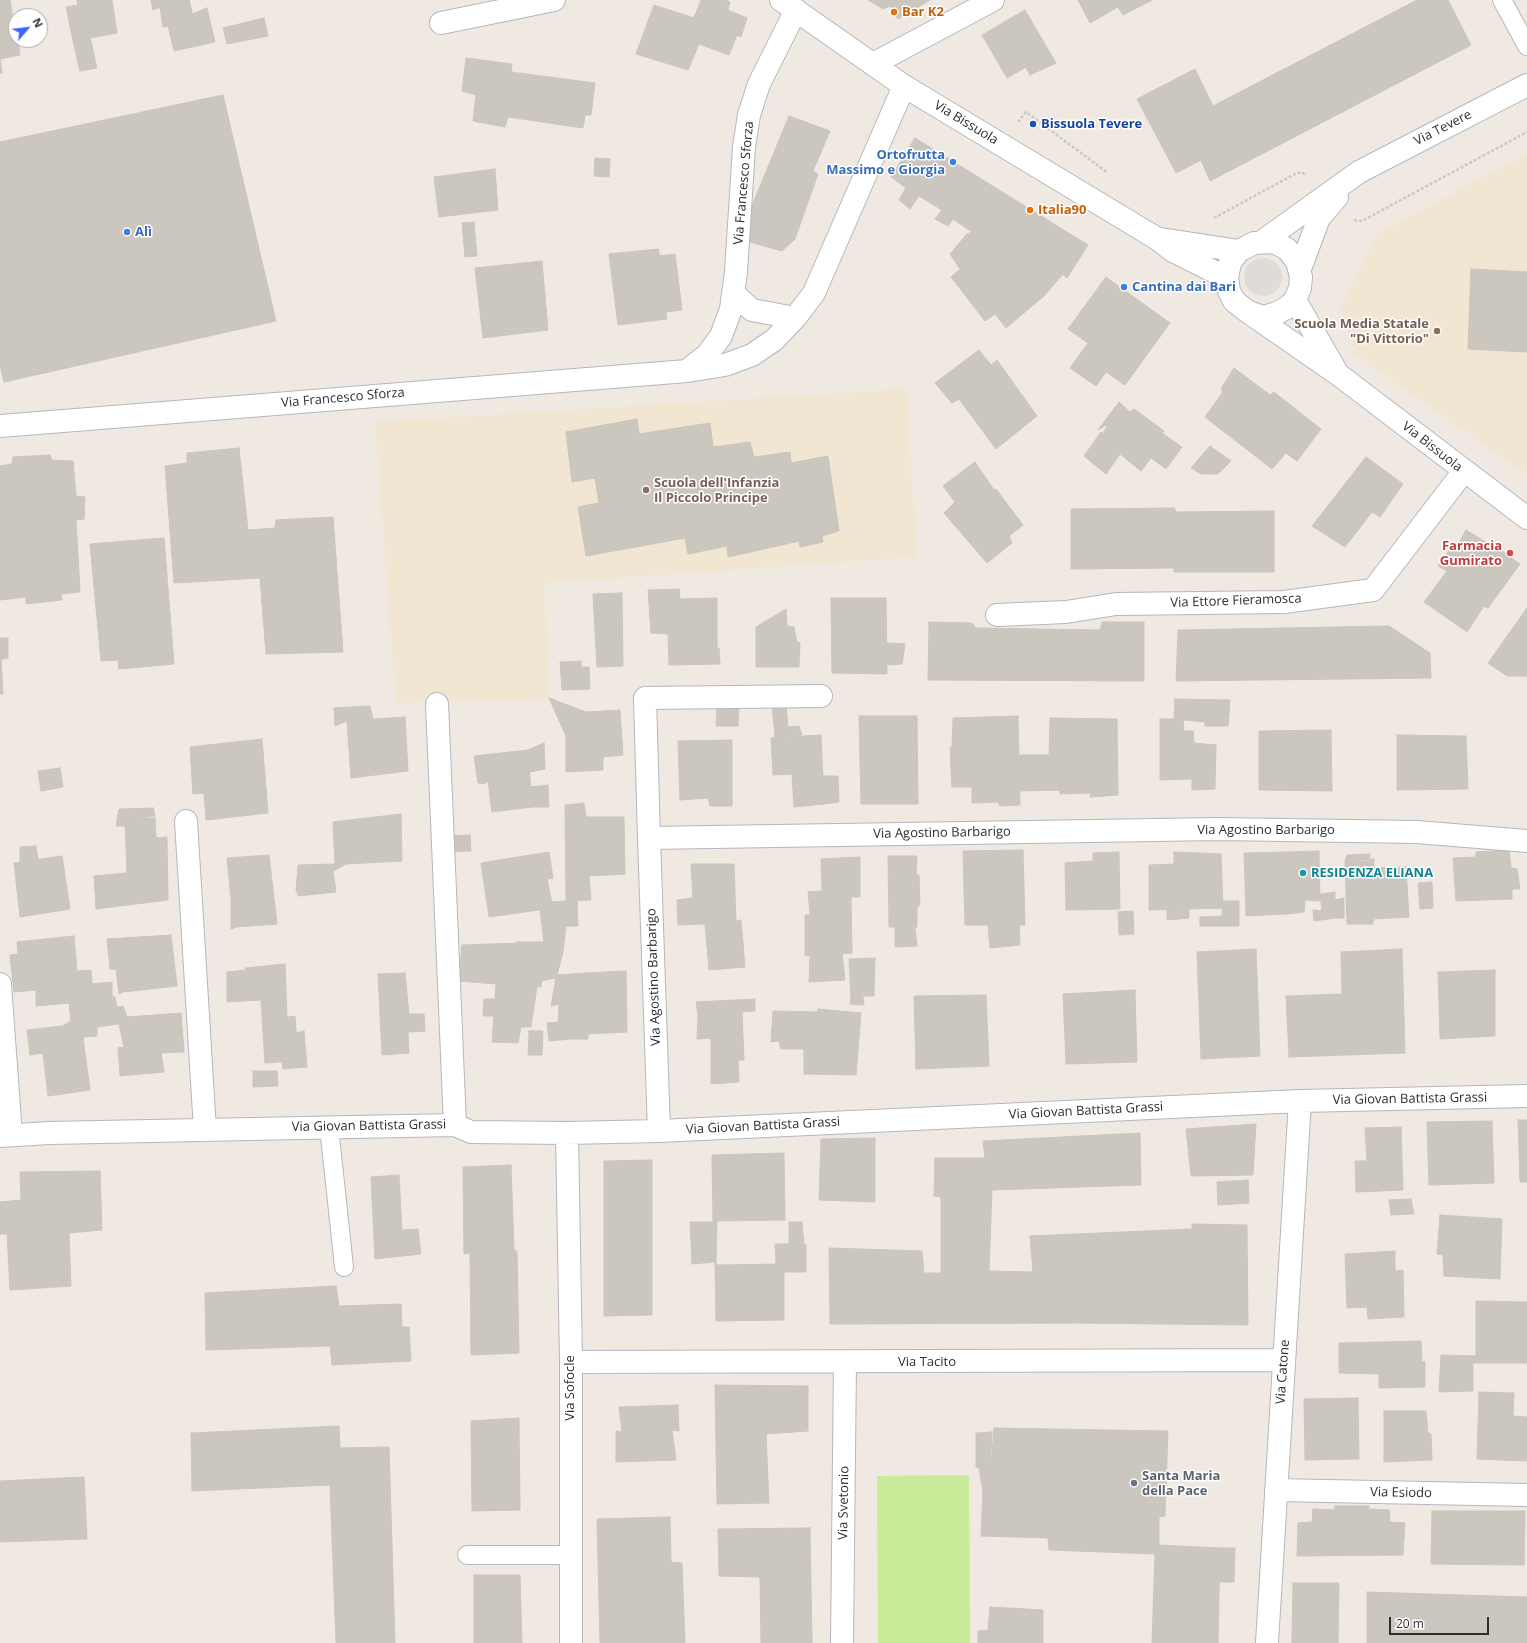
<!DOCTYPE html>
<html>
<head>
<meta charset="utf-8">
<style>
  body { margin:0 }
  #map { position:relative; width:1527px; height:1643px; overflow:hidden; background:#efe9e1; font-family:"Open Sans",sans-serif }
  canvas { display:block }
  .north { position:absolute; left:8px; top:8px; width:40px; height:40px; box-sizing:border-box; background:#fff; border:1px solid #ababab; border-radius:50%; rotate:62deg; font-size:11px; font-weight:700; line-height:16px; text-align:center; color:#2e2e2e }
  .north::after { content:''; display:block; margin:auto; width:14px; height:18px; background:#4264fb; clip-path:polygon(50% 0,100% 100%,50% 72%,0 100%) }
  .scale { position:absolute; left:1389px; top:1617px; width:100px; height:18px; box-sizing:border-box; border:2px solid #2e2e2e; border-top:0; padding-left:5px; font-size:12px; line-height:14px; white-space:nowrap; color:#2e2e2e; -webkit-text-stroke:3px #fff; paint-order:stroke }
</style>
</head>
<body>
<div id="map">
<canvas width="1527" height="1643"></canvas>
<div class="north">N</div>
<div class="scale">20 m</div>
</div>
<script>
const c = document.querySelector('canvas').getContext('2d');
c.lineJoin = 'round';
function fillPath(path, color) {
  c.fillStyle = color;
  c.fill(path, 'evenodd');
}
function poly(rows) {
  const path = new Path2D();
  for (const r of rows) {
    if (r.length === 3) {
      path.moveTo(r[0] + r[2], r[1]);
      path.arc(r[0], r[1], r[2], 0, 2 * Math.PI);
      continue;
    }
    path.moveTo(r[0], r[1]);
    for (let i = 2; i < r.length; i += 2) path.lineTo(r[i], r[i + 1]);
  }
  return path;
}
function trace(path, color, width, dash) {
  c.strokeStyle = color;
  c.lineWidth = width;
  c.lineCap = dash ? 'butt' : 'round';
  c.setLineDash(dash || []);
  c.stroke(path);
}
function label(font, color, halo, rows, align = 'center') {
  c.font = font + ' "Open Sans",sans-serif';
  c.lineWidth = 3;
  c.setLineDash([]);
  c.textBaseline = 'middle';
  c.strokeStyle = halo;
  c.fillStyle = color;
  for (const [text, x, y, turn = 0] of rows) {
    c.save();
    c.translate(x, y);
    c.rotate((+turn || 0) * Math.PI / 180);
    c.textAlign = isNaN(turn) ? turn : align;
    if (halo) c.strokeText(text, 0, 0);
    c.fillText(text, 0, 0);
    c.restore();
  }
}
const education = poly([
  [1527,155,1527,475,1355,354,1341,308,1379,232],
  [906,389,917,557,544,583,549,698,396,703,375,422]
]);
const pitch = poly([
  [969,1475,970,1643,878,1643,877,1476]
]);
const plaza = poly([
  [1263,277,19]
]);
const building = poly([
  [0,0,10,0,16,40,18,40,20,55,0,59,2,73,0,73,0,0],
  [77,0,112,0,117,33,73,41,66,7,78,5,77,0],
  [151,0,189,0,194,20,163,27,160,7,153,10,151,0],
  [701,0,725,0,730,2,728,10,747,18,741,37,737,35,729,55,699,44,688,70,636,54,654,5,694,18,701,0],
  [868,0,930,0,898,19,890,6,883,9,868,0],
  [1078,0,1152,0,1123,15,1118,7,1090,23,1078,0],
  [1417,0,1448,0,1471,45,1210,181,1201,160,1176,173,1137,99,1195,69,1213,106,1417,0],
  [207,8,215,42,174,51,168,26,194,20,192,14,207,8],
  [1025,10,1056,63,1030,75,1026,67,1007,78,982,35,1025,10],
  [264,18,268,36,227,44,223,28,264,18],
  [90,37,97,68,80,71,73,41,90,37],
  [466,58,512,64,511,72,595,83,591,115,585,115,583,128,508,117,505,127,473,121,476,95,462,91,466,58],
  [223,95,276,321,4,382,0,365,0,142,223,95],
  [789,116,830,131,813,171,818,174,795,239,782,251,750,242,751,208,789,116],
  [915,138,1088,245,1067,278,1027,243,994,270,967,234,972,232,953,219,948,226,935,219,942,210,919,196,910,209,899,200,906,188,891,177,915,138],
  [595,158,610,159,609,177,594,176,595,158],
  [495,169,498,210,439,217,434,177,495,169],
  [474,222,477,256,465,257,462,223,474,222],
  [967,234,994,270,1027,243,1063,274,1044,296,1006,328,995,314,985,321,951,277,960,269,950,254,967,234],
  [658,249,660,256,675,254,682,310,666,312,667,319,618,325,609,254,658,249],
  [542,261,548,330,483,338,475,268,542,261],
  [1471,269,1527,272,1527,352,1468,349,1471,269],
  [1106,277,1170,323,1125,385,1106,372,1096,386,1070,368,1088,343,1068,329,1106,277],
  [979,350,991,365,997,360,1037,416,996,449,959,399,952,403,935,383,979,350],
  [1234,368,1270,395,1274,392,1321,429,1297,461,1286,453,1272,469,1205,417,1223,392,1221,389,1234,368],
  [1119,402,1130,412,1134,409,1164,431,1162,433,1182,447,1166,469,1151,458,1141,471,1120,454,1106,474,1084,456,1101,432,1102,434,1107,427,1106,425,1098,430,1119,402],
  [637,419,639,434,710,423,713,447,750,442,754,457,790,452,791,463,828,456,839,531,822,536,823,542,800,547,799,541,728,557,727,546,688,554,685,538,586,556,578,507,599,503,595,478,572,482,566,432,637,419],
  [1210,446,1231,461,1218,474,1201,474,1191,468,1210,446],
  [239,448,248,530,275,528,276,520,333,517,343,652,266,654,260,578,174,583,165,466,187,463,187,453,239,448],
  [50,455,52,460,73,461,76,496,85,497,84,519,76,520,80,592,61,594,62,600,26,604,26,597,0,600,0,466,12,464,13,457,50,455],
  [1366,457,1403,484,1380,517,1372,512,1345,547,1312,526,1366,457],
  [975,462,994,490,996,489,1023,525,1009,536,1012,543,987,563,944,513,955,502,943,486,975,462],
  [1174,508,1176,512,1274,511,1274,572,1174,572,1174,568,1071,569,1071,509,1174,508],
  [1466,530,1489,544,1490,542,1520,564,1488,608,1484,606,1467,632,1424,602,1447,571,1438,566,1455,542,1459,543,1466,530],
  [164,538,174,664,119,669,118,660,101,661,90,544,164,538],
  [679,589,680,599,717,598,717,648,719,648,720,664,669,665,668,634,651,633,648,590,679,589],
  [622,593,623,666,597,667,593,594,622,593],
  [831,598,886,598,887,674,832,673,831,598],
  [1527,608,1527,676,1507,676,1488,663,1527,608],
  [786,609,787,626,794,627,797,642,800,643,799,667,756,667,756,627,786,609],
  [929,622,972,623,976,628,1100,630,1102,622,1144,622,1144,681,928,680,929,622],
  [1389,626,1430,653,1431,678,1176,681,1178,630,1389,626],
  [0,638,8,638,8,658,1,659,3,694,0,694,0,638],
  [887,643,905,644,902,664,887,665,887,643],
  [581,661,581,667,589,667,590,689,562,690,560,662,581,661],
  [549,698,586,712,620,710,623,755,603,757,603,770,566,772,566,736,549,698],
  [1175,699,1230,700,1228,726,1205,726,1205,722,1174,719,1175,699],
  [739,702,738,726,716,726,717,704,739,702],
  [772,704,786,704,788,727,799,726,802,735,775,737,772,704],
  [370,706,373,719,347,721,335,726,334,708,370,706],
  [859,716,917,716,918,804,861,804,859,716],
  [1018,716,1020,805,1000,806,998,802,972,803,972,787,952,787,950,748,952,747,953,718,1018,716],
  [405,717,408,771,351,778,347,721,405,717],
  [1050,718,1117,719,1118,795,1090,797,1091,793,1060,794,1058,766,1061,766,1060,755,1049,756,1050,718],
  [1160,719,1183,719,1184,731,1193,731,1194,743,1216,745,1215,789,1192,790,1192,779,1160,780,1160,719],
  [1331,730,1332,791,1259,790,1259,731,1331,730],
  [821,735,824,804,794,807,792,774,773,775,771,738,821,735],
  [1397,735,1466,736,1468,789,1397,790,1397,735],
  [262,739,268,813,206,820,204,793,193,794,190,747,262,739],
  [732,740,732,806,710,806,708,798,680,800,678,741,732,740],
  [544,743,545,769,530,772,528,750,544,743],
  [528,750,532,807,492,812,488,781,484,784,478,783,474,756,528,750],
  [1018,755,1060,755,1061,766,1058,766,1060,790,1020,791,1018,755],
  [60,768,63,787,41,791,38,771,60,768],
  [823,776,838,776,839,802,824,804,823,776],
  [548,785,549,807,532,807,531,787,548,785],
  [584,803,586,817,624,817,625,874,589,876,591,900,566,901,565,805,584,803],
  [153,808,155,816,125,820,125,826,116,826,119,809,153,808],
  [401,814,402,861,346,864,333,871,336,892,298,896,298,892,296,892,298,865,335,864,333,822,401,814],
  [155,818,156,838,167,837,168,900,96,909,94,876,127,873,125,820,155,818],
  [470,835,471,851,443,852,442,836,470,835],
  [36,846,38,859,20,862,20,847,36,846],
  [1023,850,1025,925,965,925,963,851,1023,850],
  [1509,850,1511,868,1517,869,1520,889,1512,889,1512,899,1456,901,1453,858,1476,857,1476,852,1509,850],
  [1319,851,1320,901,1305,900,1304,912,1288,914,1287,852,1319,851],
  [549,852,553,878,547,879,553,908,489,917,481,863,549,852],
  [1119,852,1120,909,1066,910,1065,863,1093,861,1093,853,1119,852],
  [1174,852,1221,854,1223,908,1149,910,1149,865,1174,864,1174,852],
  [1287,852,1288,914,1246,916,1244,853,1287,852],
  [1370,854,1369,861,1345,861,1347,855,1370,854],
  [269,855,277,924,236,927,231,929,231,899,227,858,269,855],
  [62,856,70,909,20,917,14,863,62,856],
  [888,856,917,856,916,874,919,875,920,905,917,907,917,927,915,927,917,946,895,947,895,927,889,927,888,856],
  [860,857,860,897,851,897,852,953,842,954,845,980,809,982,810,955,805,956,805,915,810,915,808,892,822,891,821,859,860,857],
  [1374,859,1373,924,1347,924,1345,861,1374,859],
  [691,864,734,864,736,921,741,920,745,967,709,970,705,924,678,925,677,900,693,898,691,864],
  [1406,867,1409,917,1373,919,1373,868,1406,867],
  [1432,882,1433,908,1420,909,1418,883,1432,882],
  [1335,892,1335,900,1344,898,1344,918,1335,918,1314,921,1313,910,1322,911,1320,894,1335,892],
  [577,900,578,926,566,926,563,952,557,975,585,973,585,990,572,992,574,1014,568,1014,571,1039,549,1041,547,1023,558,1022,559,1004,551,1006,556,978,541,981,544,942,540,910,553,908,552,902,577,900],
  [1223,901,1239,901,1239,926,1200,926,1200,917,1222,916,1223,901],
  [1189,908,1189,918,1167,920,1167,909,1189,908],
  [1133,911,1134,934,1119,935,1118,912,1133,911],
  [988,925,1019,925,1020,945,990,948,988,925],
  [171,935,177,986,123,992,119,994,116,969,110,969,107,939,171,935],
  [74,936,77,971,91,970,92,984,112,982,112,996,115,997,117,1007,123,1006,127,1017,181,1013,184,1052,161,1053,164,1072,120,1076,118,1048,124,1047,119,1024,97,1027,97,1036,83,1037,90,1090,48,1096,43,1053,30,1055,27,1030,62,1026,71,1021,69,1003,36,1006,36,990,14,992,10,955,18,954,17,942,74,936],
  [517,942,544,942,541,987,537,986,531,1027,521,1027,518,1043,492,1042,494,1016,483,1016,484,999,495,999,496,984,459,981,462,945,519,943,517,942],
  [1256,949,1260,1056,1201,1059,1197,952,1256,949],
  [1402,949,1405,1053,1289,1057,1286,996,1342,994,1341,952,1402,949],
  [875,958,874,996,851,996,849,959,875,958],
  [285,964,287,1017,295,1016,297,1043,289,1044,292,1061,265,1063,261,1000,227,1002,227,972,246,970,245,968,285,964],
  [1495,970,1495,1036,1440,1039,1438,972,1495,970],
  [626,971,627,1032,588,1034,588,1039,571,1039,568,1014,574,1014,572,992,585,990,585,973,626,971],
  [405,973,409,1014,424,1014,425,1031,408,1032,409,1053,382,1055,378,974,405,973],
  [1135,990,1137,1062,1066,1064,1063,994,1135,990],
  [986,995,989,1066,916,1069,914,996,986,995],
  [851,996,863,997,864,1005,850,1004,851,996],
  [755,999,755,1011,698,1015,696,1002,755,999],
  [818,1009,861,1013,856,1075,804,1074,804,1049,781,1049,779,1041,771,1042,773,1011,817,1012,818,1009],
  [742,1012,744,1060,738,1060,739,1082,711,1084,711,1038,697,1039,698,1015,742,1012],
  [304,1031,307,1067,283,1069,282,1062,292,1061,289,1044,297,1043,296,1033,304,1031],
  [529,1031,543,1031,542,1055,528,1055,529,1031],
  [253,1071,277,1071,278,1086,253,1087,253,1071],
  [1518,1120,1527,1120,1527,1182,1520,1182,1518,1120],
  [1492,1121,1494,1183,1429,1185,1427,1122,1492,1121],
  [1256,1124,1253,1175,1191,1176,1186,1129,1256,1124],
  [1401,1127,1403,1190,1356,1192,1355,1161,1367,1161,1365,1128,1401,1127],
  [1140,1133,1141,1185,992,1190,989,1271,1033,1272,1030,1236,1192,1229,1192,1224,1247,1225,1248,1325,1079,1323,830,1324,829,1248,922,1251,924,1273,941,1273,941,1197,934,1196,935,1158,985,1158,983,1141,1140,1133],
  [875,1138,875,1202,819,1200,821,1139,875,1138],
  [784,1153,785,1220,717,1221,716,1265,784,1264,784,1320,716,1321,715,1262,692,1264,690,1222,713,1222,712,1155,784,1153],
  [652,1160,652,1315,604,1316,604,1161,652,1160],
  [511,1165,514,1250,517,1251,519,1353,471,1355,470,1253,464,1254,463,1167,511,1165],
  [100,1171,102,1230,69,1233,71,1286,10,1290,7,1234,0,1234,0,1202,21,1200,20,1172,100,1171],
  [399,1175,402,1230,418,1229,421,1254,375,1259,371,1177,399,1175],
  [1248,1180,1249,1203,1218,1205,1217,1182,1248,1180],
  [1411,1199,1414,1214,1391,1215,1389,1200,1411,1199],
  [1440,1215,1502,1219,1500,1279,1444,1276,1443,1255,1437,1254,1440,1215],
  [789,1222,802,1222,804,1244,806,1244,806,1272,784,1272,784,1264,776,1264,775,1244,789,1244,789,1222],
  [1395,1251,1395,1271,1403,1270,1404,1317,1368,1319,1367,1307,1347,1308,1345,1254,1395,1251],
  [336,1286,339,1306,401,1304,402,1327,409,1327,411,1361,332,1365,330,1346,206,1350,205,1293,336,1286],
  [1476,1301,1527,1302,1527,1363,1473,1363,1473,1391,1439,1392,1441,1355,1476,1356,1476,1301],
  [1421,1341,1422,1362,1425,1362,1425,1387,1379,1388,1379,1374,1339,1373,1339,1343,1421,1341],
  [715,1385,808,1386,808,1431,766,1434,769,1503,717,1504,715,1385],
  [1479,1392,1514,1393,1513,1416,1527,1417,1527,1461,1477,1459,1479,1392],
  [1358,1398,1359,1459,1305,1460,1304,1399,1358,1398],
  [678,1405,679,1431,672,1430,676,1460,616,1462,616,1431,622,1432,619,1407,678,1405],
  [1384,1411,1426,1411,1428,1433,1431,1434,1432,1460,1384,1462,1384,1411],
  [519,1418,520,1510,472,1511,471,1421,519,1418],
  [339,1426,340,1448,389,1447,395,1643,336,1643,330,1485,192,1491,191,1433,339,1426],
  [994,1428,1168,1431,1165,1516,1159,1517,1159,1545,1220,1548,1218,1643,1152,1643,1155,1554,1049,1550,1048,1538,981,1536,983,1492,989,1491,994,1428],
  [992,1432,989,1491,983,1492,979,1468,976,1467,976,1433,992,1432],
  [84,1477,87,1539,0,1542,0,1481,84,1477],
  [1335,1506,1369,1506,1368,1509,1389,1510,1390,1522,1405,1523,1403,1555,1297,1556,1298,1523,1312,1522,1313,1509,1334,1510,1335,1506],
  [1432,1511,1525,1511,1524,1565,1431,1564,1432,1511],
  [670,1517,671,1562,682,1563,685,1643,600,1643,597,1519,670,1517],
  [810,1528,812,1643,761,1643,760,1577,719,1576,718,1529,810,1528],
  [1220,1548,1235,1548,1234,1582,1220,1582,1220,1548],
  [474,1575,520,1575,522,1643,474,1643,474,1575],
  [1293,1583,1339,1583,1338,1643,1292,1643,1293,1583],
  [1367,1592,1527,1597,1527,1643,1367,1643,1367,1592],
  [990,1607,1043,1610,1043,1643,978,1643,978,1631,988,1630,990,1607]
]);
const path = poly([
  [1018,122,1026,112,1108,173],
  [1214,218,1295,174,1302,172,1306,176],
  [1354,220,1362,221,1527,132]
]);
const service = poly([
  [1502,0,1527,46],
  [329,1127,344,1267],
  [467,1555,571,1555]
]);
const minor = poly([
  [441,23,554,0],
  [873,64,993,0],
  [1263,241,1359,172,1527,85],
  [1300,269,1319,218,1337,197],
  [733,293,752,310,795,318],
  [688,370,707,355,721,336,731,309,736,272,744,147,749,115,759,84,796,10],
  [0,426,687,371,725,365,752,355,774,340,795,318,814,293,904,86],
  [997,615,1066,612,1116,604,1284,602,1373,590,1464,471],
  [437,704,455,1125],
  [186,821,205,1130],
  [649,838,645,698,821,696],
  [0,984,11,1135],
  [659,1131,649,838,1218,829,1417,832,1527,841],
  [567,1133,571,1362,571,1643],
  [0,1136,49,1133,455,1125,471,1132,567,1133,659,1131,1300,1101,1527,1096],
  [571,1362,1284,1360],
  [1276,1490,1527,1495],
  [842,1643,845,1362],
  [1267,1643,1300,1101]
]);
const tertiary = poly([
  [781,0,904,86,1156,238,1173,251,1227,278],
  [1161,239,1239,251],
  [1295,300,1335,369],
  [1249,312,1263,317,1277,313,1288,307,1295,300,1300,288,1301,277,1297,261,1287,249,1274,242,1254,243,1239,251,1234,257,1230,263,1227,278,1229,291,1234,301,1248,312,1339,375,1527,518]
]);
const markers = [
  [894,12,4,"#e8710a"],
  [1033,124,4,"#1a4fb4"],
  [953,162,4,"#3f7fe0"],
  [1030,210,4,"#e8710a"],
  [127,232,4,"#3f7fe0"],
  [1124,287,4,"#3f7fe0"],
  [1437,331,4,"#8d6e63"],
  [646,490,4,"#8d6e63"],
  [1510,553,4,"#e0444e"],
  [1303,873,4,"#0f9aa8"],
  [1134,1483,4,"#6b7280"]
];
const foodNames = [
  ["Bar K2",902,12],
  ["Italia90",1038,210]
];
const streetNames = [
  ["Via Bissuola",966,123,31],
  ["Via Tevere",1443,128,-27],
  ["Via Francesco Sforza",744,183,-85],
  ["Via Francesco Sforza",343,398,-5],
  ["Via Bissuola",1432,447,38],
  ["Via Ettore Fieramosca",1236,601,-2],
  ["Via Agostino Barbarigo",1266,830],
  ["Via Agostino Barbarigo",942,833,-1],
  ["Via Agostino Barbarigo",654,977,-92],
  ["Via Giovan Battista Grassi",1410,1099,-1],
  ["Via Giovan Battista Grassi",1086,1111,-3],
  ["Via Giovan Battista Grassi",369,1126,-1],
  ["Via Giovan Battista Grassi",763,1126,-3],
  ["Via Tacito",927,1362],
  ["Via Catone",1283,1372,-86],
  ["Via Sofocle",570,1388,-90],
  ["Via Esiodo",1401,1493,1],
  ["Via Svetonio",844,1503,-89]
];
const transitNames = [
  ["Bissuola Tevere",1041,124]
];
const shopNames = [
  ["Ortofrutta",945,155,"right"],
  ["Massimo e Giorgia",945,170,"right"],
  ["Alì",135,232],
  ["Cantina dai Bari",1132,287]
];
const educationNames = [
  ["Scuola Media Statale",1429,324],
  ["\"Di Vittorio\"",1429,339],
  ["Scuola dell'Infanzia",654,483,"left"],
  ["Il Piccolo Principe",654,498,"left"]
];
const healthNames = [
  ["Farmacia",1502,546],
  ["Gumirato",1502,561]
];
const cultureNames = [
  ["RESIDENZA ELIANA",1311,873]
];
const worshipNames = [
  ["Santa Maria",1142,1476],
  ["della Pace",1142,1491]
];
fillPath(education, '#f0e6d1');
fillPath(pitch, '#c9ec9a');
fillPath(plaza, '#dfdcd8');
fillPath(building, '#cbc7bf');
trace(building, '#cbc5ba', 1);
trace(service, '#b4b7c1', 20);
trace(minor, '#b4b7c1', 24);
trace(tertiary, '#b4b7c1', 24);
trace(path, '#c9c9c9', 2.5, [3, 2]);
trace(service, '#fff', 18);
trace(minor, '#fff', 22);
trace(tertiary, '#fff', 22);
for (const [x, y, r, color] of markers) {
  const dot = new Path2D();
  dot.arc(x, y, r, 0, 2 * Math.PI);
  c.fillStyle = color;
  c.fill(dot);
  trace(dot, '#fff', 1.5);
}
label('bold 13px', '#c56008', '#fff', foodNames, 'left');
label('13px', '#2e2e2e', '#fff', streetNames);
label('bold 13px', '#164399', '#fff', transitNames, 'left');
label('bold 13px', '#366cbe', '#fff', shopNames, 'left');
label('bold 13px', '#785e54', '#fff', educationNames, 'right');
label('bold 13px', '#be3a42', '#fff', healthNames, 'right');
label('bold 13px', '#0d838f', '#fff', cultureNames, 'left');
label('bold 13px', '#5b616d', '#fff', worshipNames, 'left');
</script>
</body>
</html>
